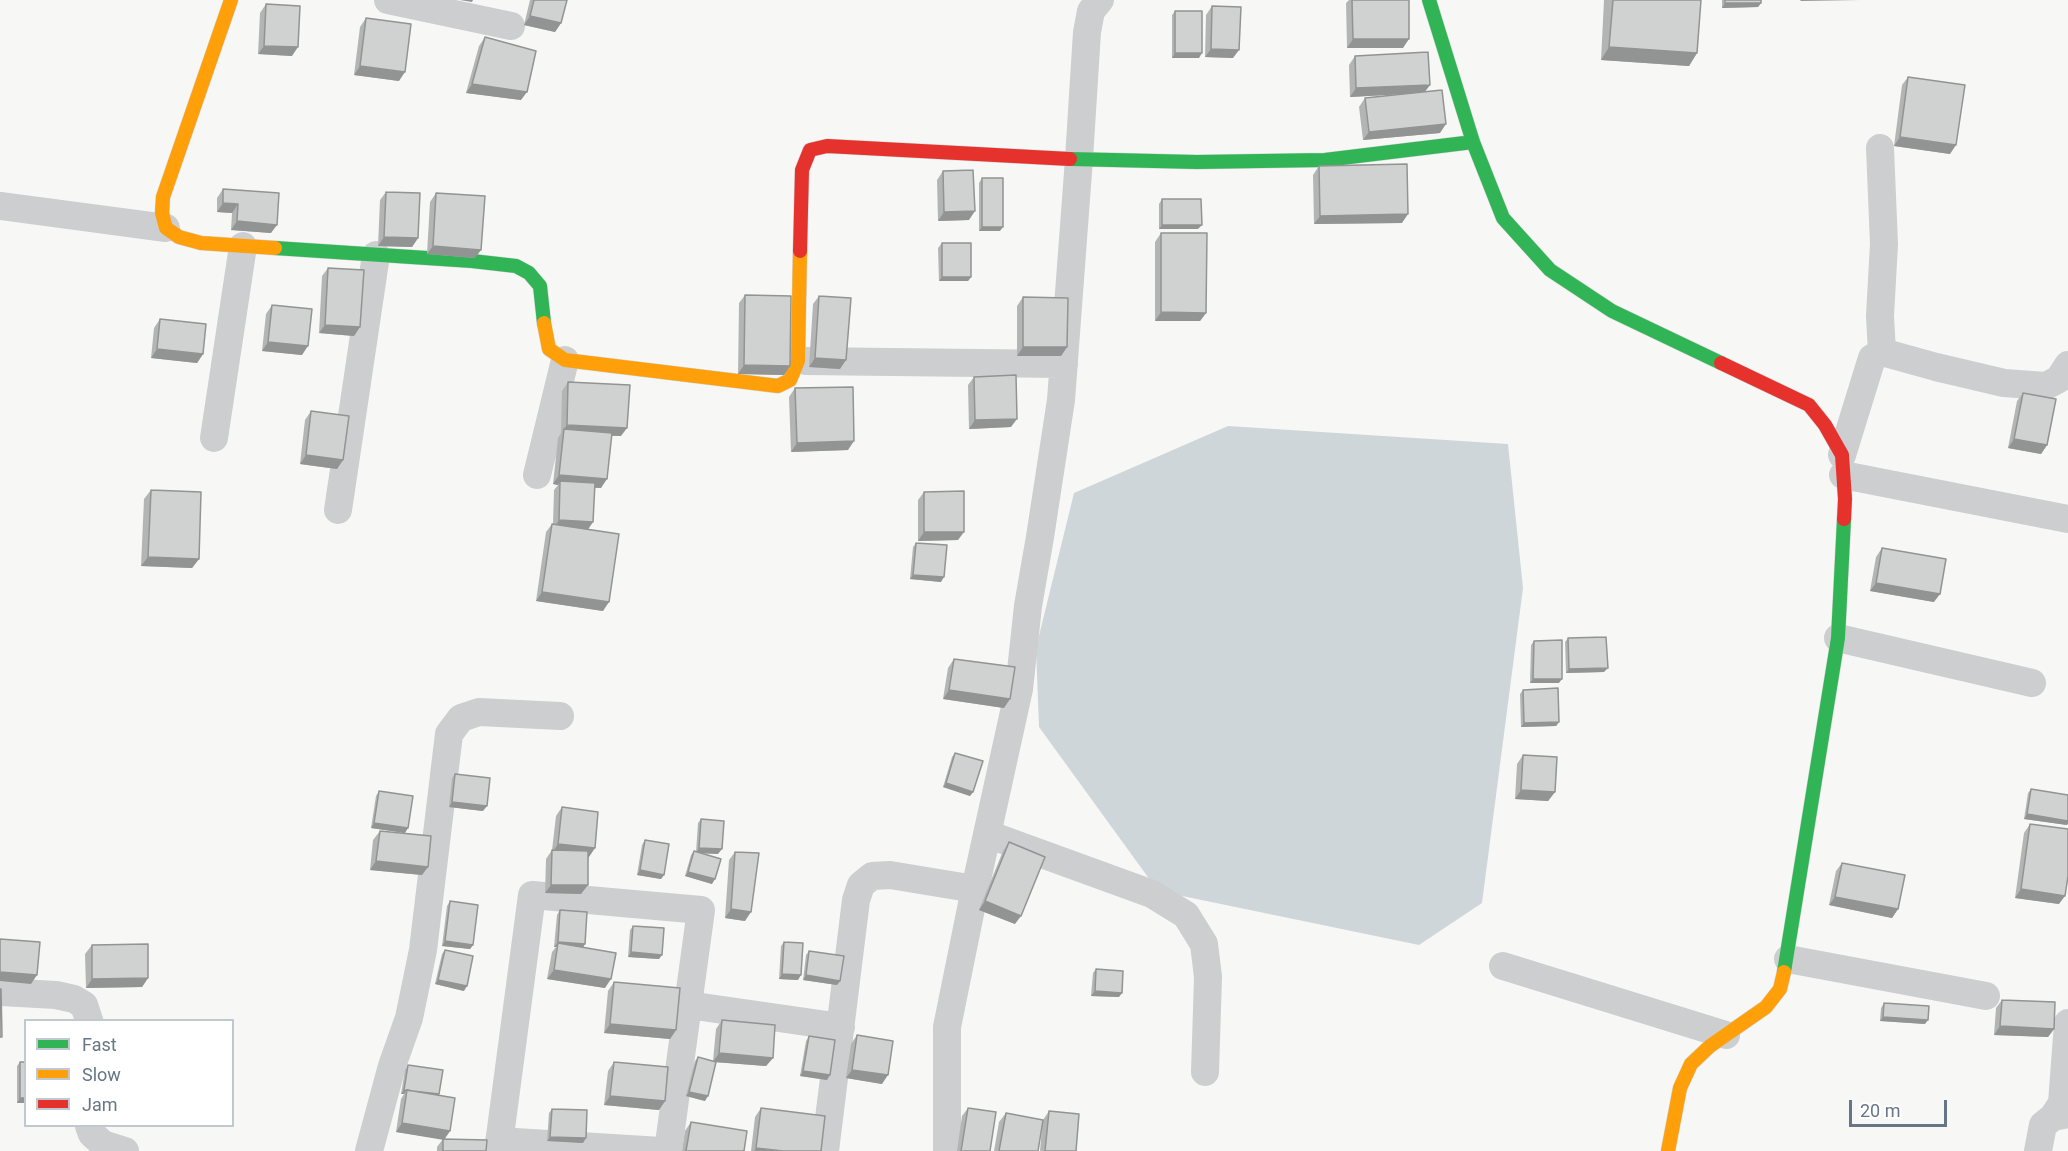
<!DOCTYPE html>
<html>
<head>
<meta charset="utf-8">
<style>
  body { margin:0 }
  #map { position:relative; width:2068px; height:1151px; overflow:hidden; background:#f7f7f6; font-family:Roboto,sans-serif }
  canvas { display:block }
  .legend { position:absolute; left:24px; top:1019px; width:210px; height:108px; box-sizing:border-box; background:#fff; border:2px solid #c2c8cf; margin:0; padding:8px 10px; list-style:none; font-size:18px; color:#677686 }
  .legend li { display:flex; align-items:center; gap:12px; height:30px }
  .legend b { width:30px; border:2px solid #c2c8cf }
  .scale { position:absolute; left:1849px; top:1100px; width:98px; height:27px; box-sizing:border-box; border:3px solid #677686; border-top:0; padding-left:8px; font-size:18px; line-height:21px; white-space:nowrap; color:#677686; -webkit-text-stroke:4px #fff; paint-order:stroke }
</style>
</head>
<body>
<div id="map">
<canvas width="2068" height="1151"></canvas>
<ul class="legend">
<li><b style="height:8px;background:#30b455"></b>Fast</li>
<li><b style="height:8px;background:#ff9f0a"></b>Slow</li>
<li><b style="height:8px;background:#e5322d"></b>Jam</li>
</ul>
<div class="scale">20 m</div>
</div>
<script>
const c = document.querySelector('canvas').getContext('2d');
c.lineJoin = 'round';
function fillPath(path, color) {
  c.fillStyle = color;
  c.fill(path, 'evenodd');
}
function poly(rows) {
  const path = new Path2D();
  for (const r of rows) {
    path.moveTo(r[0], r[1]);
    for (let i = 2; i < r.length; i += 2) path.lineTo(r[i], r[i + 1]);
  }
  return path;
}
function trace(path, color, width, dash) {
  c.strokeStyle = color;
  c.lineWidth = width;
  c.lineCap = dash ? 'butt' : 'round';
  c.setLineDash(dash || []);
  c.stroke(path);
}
const water = poly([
  [1228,426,1508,444,1523,588,1482,903,1419,945,1158,891,1039,727,1036,648,1074,493]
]);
const street = poly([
  [388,0,511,26],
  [1880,148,1884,244,1880,316,1882,352],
  [0,206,166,228],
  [806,361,1064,364],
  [214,438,243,246],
  [1842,455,1872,358,1882,352,1936,367,2004,383,2046,386,2059,379,2068,365],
  [537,475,565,360],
  [1843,475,2068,519],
  [338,510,376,255],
  [1838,638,2032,683],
  [987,834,1152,894,1186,915,1204,944,1208,977,1205,1072],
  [1788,959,1986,996],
  [1503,966,1726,1035],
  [0,992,56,995,74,999,84,1005,89,1020],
  [688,1005,841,1027],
  [2053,1117,2062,1103,2068,1023],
  [89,1126,92,1134,103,1144,125,1151],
  [499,1141,661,1151],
  [369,1151,392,1066,409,1018,423,950,449,734,461,718,479,712,560,716],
  [498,1151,532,895,701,910,668,1151],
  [825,1151,856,900,861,885,872,876,890,875,975,889],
  [947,1151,947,1027,975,889,1019,689,1028,606,1040,537,1061,400,1079,159,1087,32,1091,11,1100,0],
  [2038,1151,2043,1125,2053,1117,2068,1114]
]);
const fast = poly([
  [1429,0,1473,142,1503,218,1550,270,1612,311,1721,363],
  [1070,159,1197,162,1325,160,1473,142],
  [275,248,472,261,516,266,529,273,540,286,544,323],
  [1784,972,1838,638,1844,519]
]);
const slow = poly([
  [231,0,163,197,162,213,166,228,179,237,201,243,275,248],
  [544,323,549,349,565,360,778,386,790,380,798,361,800,251],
  [1668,1151,1680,1088,1691,1064,1710,1046,1766,1007,1780,989,1784,972]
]);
const jam = poly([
  [800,251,802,170,810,150,827,146,1070,159],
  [1721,363,1809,405,1825,425,1842,455,1845,499,1844,519]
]);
const wall = poly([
  [530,0,567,0,561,23,555,32,524,25],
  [1349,0,1409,0,1403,48,1347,48,1346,3],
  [1604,0,1701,0,1697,53,1689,66,1601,60],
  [1722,0,1761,0,1761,3,1758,7,1722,8],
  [266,4,292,56,258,54,260,13],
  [1212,6,1233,58,1205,57,1206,15],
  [1175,11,1199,58,1172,58,1172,15],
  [366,18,399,81,354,75,360,27],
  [485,37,521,100,466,93,479,46],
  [1355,56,1430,85,1424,92,1440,133,1363,140,1359,107,1365,98,1402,94,1350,97,1349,65],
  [1908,77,1950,154,1894,146,1902,85],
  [1319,166,1402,223,1314,224,1313,175],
  [943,171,969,220,938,221,937,180],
  [982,178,1000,231,979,231,979,183],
  [223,189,271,233,231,230,232,213,217,212,217,198],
  [386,192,418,238,412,247,378,246,380,200],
  [436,193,475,258,427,254,430,202],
  [1162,199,1198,229,1159,229,1159,204],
  [1161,233,1206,313,1200,321,1155,321,1155,242],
  [942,243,971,277,968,281,939,281,938,248],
  [328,268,360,327,354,336,319,333,322,276],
  [745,295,790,366,784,375,738,374,739,303],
  [819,296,840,369,809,367,813,304],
  [1023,297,1067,347,1061,356,1017,356,1017,306],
  [272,305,302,355,262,351,266,314],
  [160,319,203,354,197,363,151,358,154,328],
  [974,377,1011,427,969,429,968,385],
  [568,382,621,436,611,436,601,488,595,488,588,529,603,611,536,601,546,532,552,524,553,524,554,490,558,485,553,484,558,438,561,433,562,391],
  [795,388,848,450,791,452,789,397],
  [2023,393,2047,445,2041,454,2008,448,2017,401],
  [311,411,343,460,337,469,300,464,305,420],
  [151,490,199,559,192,568,141,566,144,499],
  [924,492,958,540,918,541,918,500],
  [916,543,941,582,910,579,913,547],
  [1882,548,1934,602,1870,591,1876,557],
  [1568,638,1604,672,1566,673,1565,642],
  [1534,641,1559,683,1530,683,1531,645],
  [954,659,1004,708,943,699,948,668],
  [1523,690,1559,722,1556,726,1521,727,1520,694],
  [955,753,973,792,970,796,943,787,952,757],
  [1523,755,1555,792,1548,801,1515,799,1517,764],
  [455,774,483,811,449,807,452,778],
  [2031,789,2067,825,2024,819,2028,793],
  [379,791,405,833,371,828,376,796],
  [562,807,589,857,581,894,545,893,546,859,552,850,556,816],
  [701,819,718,854,701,853,712,884,685,876,691,855,694,851,696,852,698,823],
  [2030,824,2059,904,2015,898,2024,833],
  [380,831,422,875,370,870,373,840],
  [645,840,664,875,661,879,637,875,642,845],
  [1009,842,1015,924,979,910,1003,851],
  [735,852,745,921,725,918,729,860],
  [1842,863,1898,909,1892,918,1829,905,1836,871],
  [450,901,473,945,470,949,442,946,447,906],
  [560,910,585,944,583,947,605,988,547,979,552,952,556,947,554,947,557,915],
  [633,926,659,959,628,957,630,930],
  [784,942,798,980,779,979,781,946],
  [92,945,148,978,142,987,86,988,85,954],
  [445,950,464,991,435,984,442,954],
  [809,951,840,981,837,985,803,980,806,955],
  [1096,969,1119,997,1091,996,1093,973],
  [614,982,676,1030,670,1039,604,1033,608,991],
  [2002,1000,2054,1029,2048,1037,1994,1035,1996,1008],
  [1884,1003,1925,1024,1880,1021,1881,1008],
  [722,1020,773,1058,766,1066,716,1062,705,1101,686,1096,695,1061,698,1057,713,1061,716,1029],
  [857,1035,882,1084,846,1078,851,1044],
  [809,1036,827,1080,800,1076,806,1041],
  [20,1062,26,1103,17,1103,17,1066],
  [614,1062,665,1101,659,1110,604,1105,608,1071],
  [408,1065,439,1094,438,1096,450,1131,444,1139,486,1151,437,1151,437,1147,443,1139,396,1132,401,1099,404,1094,401,1094,405,1070],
  [761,1108,821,1151,751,1151,755,1117],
  [968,1108,990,1151,957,1151,962,1116],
  [552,1109,583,1143,547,1141,549,1113],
  [1049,1111,1076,1151,1040,1151,1042,1127,1038,1151,994,1151,999,1122,1006,1113,1043,1120],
  [691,1122,744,1151,682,1151,685,1131]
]);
const shadedWall = poly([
  [460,0,473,0,472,2],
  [1801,0,1860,0,1800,1],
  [1725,3,1761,3,1758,7,1722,8],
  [530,16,561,23,555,32,524,25],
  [1353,39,1409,39,1403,48,1347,48],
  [264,46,298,47,292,56,258,54],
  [1609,47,1697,53,1689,66,1601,60],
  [1211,49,1239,50,1233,58,1205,57],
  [1175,53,1202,53,1199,58,1172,58],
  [360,66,405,72,399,81,354,75],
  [472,84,527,92,521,100,466,93],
  [1430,85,1424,93,1350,97,1356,88],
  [1446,124,1440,133,1363,140,1369,132],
  [1900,137,1956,145,1950,154,1894,146],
  [223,203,238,204,232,213,217,212],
  [975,211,969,220,938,221,944,212],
  [1408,214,1402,223,1314,224,1320,216],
  [237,221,277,225,271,233,231,230],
  [1162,225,1202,225,1198,229,1159,229],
  [982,227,1003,227,1000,231,979,231],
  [384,237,418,238,412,247,378,246],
  [433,246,481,250,475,258,427,254],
  [942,277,971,277,968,281,939,281],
  [1161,312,1206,313,1200,321,1155,321],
  [325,325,360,327,354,336,319,333],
  [268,342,308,346,302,355,262,351],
  [1023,347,1067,347,1061,356,1017,356],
  [157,349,203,354,197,363,151,358],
  [815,358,846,360,840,369,809,367],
  [744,365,790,366,784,375,738,374],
  [1017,419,1011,427,969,429,975,420],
  [567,425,627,428,621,436,563,434,564,429,561,433],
  [2014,439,2047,445,2041,454,2008,448],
  [854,441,848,450,791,452,797,443],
  [306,455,343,460,337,469,300,464],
  [559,475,607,479,601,488,560,485,560,481,558,485,553,484],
  [559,520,593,522,587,531,553,529],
  [924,532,964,532,958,540,918,541],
  [148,557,199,559,192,568,141,566],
  [913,575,944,577,941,582,910,579],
  [1876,583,1940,594,1934,602,1870,591],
  [542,592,609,602,603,611,536,601],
  [1608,668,1604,672,1566,673,1569,669],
  [1533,679,1562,679,1559,683,1530,683],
  [949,690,1010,699,1004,708,943,699],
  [1559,722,1556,726,1521,727,1524,723],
  [946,783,973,792,970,796,943,787],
  [1521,790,1555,792,1548,801,1515,799],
  [452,802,487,806,483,811,449,807],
  [2027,814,2068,821,2068,824,2067,825,2024,819],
  [374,823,408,828,405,833,371,828],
  [558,844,595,848,589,857,552,853],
  [699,848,722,849,718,854,696,853],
  [376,861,428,867,422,875,370,870],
  [640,870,664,875,661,879,637,875],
  [688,872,715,879,712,884,685,876],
  [551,885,588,885,581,894,545,893],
  [2021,889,2065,896,2059,904,2015,898],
  [1835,897,1898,909,1892,918,1829,905],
  [985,901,1021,916,1015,924,979,910],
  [731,909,751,912,745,921,725,918],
  [445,941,473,945,470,949,442,946],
  [558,942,585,944,582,949,558,943,556,947,554,947],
  [631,952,662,955,659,959,628,957],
  [554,970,611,979,605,988,547,979],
  [0,972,37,975,31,984,0,981],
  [782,974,801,975,798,980,779,979],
  [806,975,840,981,837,985,803,980],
  [148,978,142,987,86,988,92,979],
  [438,980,467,986,464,991,435,984],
  [1095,991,1122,993,1119,997,1091,996],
  [1883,1017,1928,1020,1925,1024,1880,1021],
  [610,1024,676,1030,670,1039,604,1033],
  [2000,1026,2054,1029,2048,1037,1994,1035],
  [719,1053,773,1058,766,1066,713,1062],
  [852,1070,888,1075,882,1084,846,1078],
  [803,1071,830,1075,827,1080,800,1076],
  [404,1090,439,1094,436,1099,407,1090,404,1094,401,1094],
  [689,1092,708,1096,705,1101,686,1096],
  [610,1096,665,1101,659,1110,604,1105],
  [20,1098,26,1098,26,1103,17,1103],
  [402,1123,450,1131,444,1140,396,1132],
  [550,1137,586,1138,583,1143,547,1141],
  [756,1148,783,1151,754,1151]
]);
const building = poly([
  [534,0,567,0,561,23,530,16,534,0],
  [1352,0,1409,0,1409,39,1353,39,1352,0],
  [1613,0,1701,0,1697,53,1609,47,1613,0],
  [1725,0,1761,0,1761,3,1725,3,1725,0],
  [266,4,300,6,298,47,264,46,266,4],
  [1212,6,1241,7,1239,50,1211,49,1212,6],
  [1175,11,1202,11,1202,53,1175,53,1175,11],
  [366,18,411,24,405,72,360,66,366,18],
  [485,37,536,51,527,92,472,84,485,37],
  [1428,52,1430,85,1356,88,1355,56,1428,52],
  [1908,77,1965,85,1956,145,1900,137,1908,77],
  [1442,90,1446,124,1369,132,1365,98,1442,90],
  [1407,164,1408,214,1320,216,1319,166,1407,164],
  [973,170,975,211,944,212,943,171,973,170],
  [982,178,1003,178,1003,227,982,227,982,178],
  [223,189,279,193,277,225,237,221,238,204,223,203,223,189],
  [386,192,420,193,418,238,384,237,386,192],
  [436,193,485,196,481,250,433,246,436,193],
  [1162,199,1201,199,1202,225,1162,225,1162,199],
  [1161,233,1207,233,1206,313,1161,312,1161,233],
  [942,243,971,243,971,277,942,277,942,243],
  [328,268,364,270,360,327,325,325,328,268],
  [745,295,791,296,790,366,744,365,745,295],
  [819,296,851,298,846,360,815,358,819,296],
  [1023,297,1068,298,1067,347,1023,347,1023,297],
  [272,305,312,309,308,346,268,342,272,305],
  [160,319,206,324,203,354,157,349,160,319],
  [1016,375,1017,419,975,420,974,377,1016,375],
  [568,382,630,385,627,428,567,425,568,382],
  [853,387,854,441,797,443,795,388,853,387],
  [2023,393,2056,399,2047,445,2014,439,2023,393],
  [311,411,349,416,343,460,306,455,311,411],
  [564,429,612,433,607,479,559,475,564,429],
  [560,481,595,483,593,522,559,520,560,481],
  [151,490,201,492,199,559,148,557,151,490],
  [964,491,964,532,924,532,924,492,964,491],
  [552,524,619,534,609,602,542,592,552,524],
  [916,543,947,545,944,577,913,575,916,543],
  [1882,548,1946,559,1940,594,1876,583,1882,548],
  [1606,637,1608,668,1569,669,1568,638,1606,637],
  [1562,640,1562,679,1533,679,1534,641,1562,640],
  [954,659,1015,667,1010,699,949,690,954,659],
  [1558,688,1559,722,1524,723,1523,690,1558,688],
  [955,753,983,761,973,792,946,783,955,753],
  [1523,755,1557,757,1555,792,1521,790,1523,755],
  [455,774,490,778,487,806,452,802,455,774],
  [2031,789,2068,795,2068,821,2027,814,2031,789],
  [379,791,413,796,408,828,374,823,379,791],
  [562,807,598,812,595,848,558,844,562,807],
  [701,819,724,821,722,849,699,848,701,819],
  [2030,824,2068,829,2068,876,2065,896,2021,889,2030,824],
  [380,831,431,836,428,867,376,861,380,831],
  [645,840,669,844,664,875,640,870,645,840],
  [1009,842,1045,857,1021,916,985,901,1009,842],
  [552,850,588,851,588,885,551,885,552,850],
  [694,851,721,859,715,879,688,872,694,851],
  [735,852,759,853,751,912,731,909,735,852],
  [1842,863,1905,875,1898,909,1835,897,1842,863],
  [450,901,478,905,473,945,445,941,450,901],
  [560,910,587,912,585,944,558,942,560,910],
  [633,926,664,928,662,955,631,952,633,926],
  [0,939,40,942,37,975,0,972,0,939],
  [784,942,803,943,801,975,782,974,784,942],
  [558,943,616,953,611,979,554,970,558,943],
  [148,944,148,978,92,979,92,945,148,944],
  [445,950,473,956,467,986,438,980,445,950],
  [809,951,844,956,840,981,806,975,809,951],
  [1096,969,1123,971,1122,993,1095,991,1096,969],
  [614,982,680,988,676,1030,610,1024,614,982],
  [0,989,1,989,2,1037,0,1037,0,989],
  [2002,1000,2055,1002,2054,1029,2000,1026,2002,1000],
  [1884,1003,1929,1006,1928,1020,1883,1017,1884,1003],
  [722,1020,775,1025,773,1058,719,1053,722,1020],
  [857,1035,893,1041,888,1075,852,1070,857,1035],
  [809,1036,835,1040,830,1075,803,1071,809,1036],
  [698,1057,716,1062,708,1096,689,1092,698,1057],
  [20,1062,26,1062,26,1098,20,1098,20,1062],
  [614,1062,668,1067,665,1101,610,1096,614,1062],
  [408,1065,443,1070,439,1094,404,1090,408,1065],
  [407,1090,455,1098,450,1131,402,1123,407,1090],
  [761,1108,825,1116,821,1151,783,1151,756,1148,761,1108],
  [968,1108,996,1112,990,1151,961,1151,968,1108],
  [552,1109,587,1110,586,1138,550,1137,552,1109],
  [1049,1111,1079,1114,1076,1151,1045,1151,1049,1111],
  [1006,1113,1043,1120,1038,1151,999,1151,1006,1113],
  [691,1122,747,1131,744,1151,686,1151,691,1122],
  [443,1139,487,1140,486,1151,443,1151,443,1139]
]);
fillPath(water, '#cfd6d9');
trace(fast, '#d4d5d5', 15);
trace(slow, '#d4d5d5', 15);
trace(jam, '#d4d5d5', 15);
trace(street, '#cccecf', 28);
trace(fast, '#30b455', 14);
trace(slow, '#ff9f0a', 14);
trace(jam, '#e5322d', 14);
fillPath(wall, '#b3b5b5');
fillPath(shadedWall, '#929393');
fillPath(building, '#d0d2d2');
trace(building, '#929393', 1.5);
</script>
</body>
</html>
